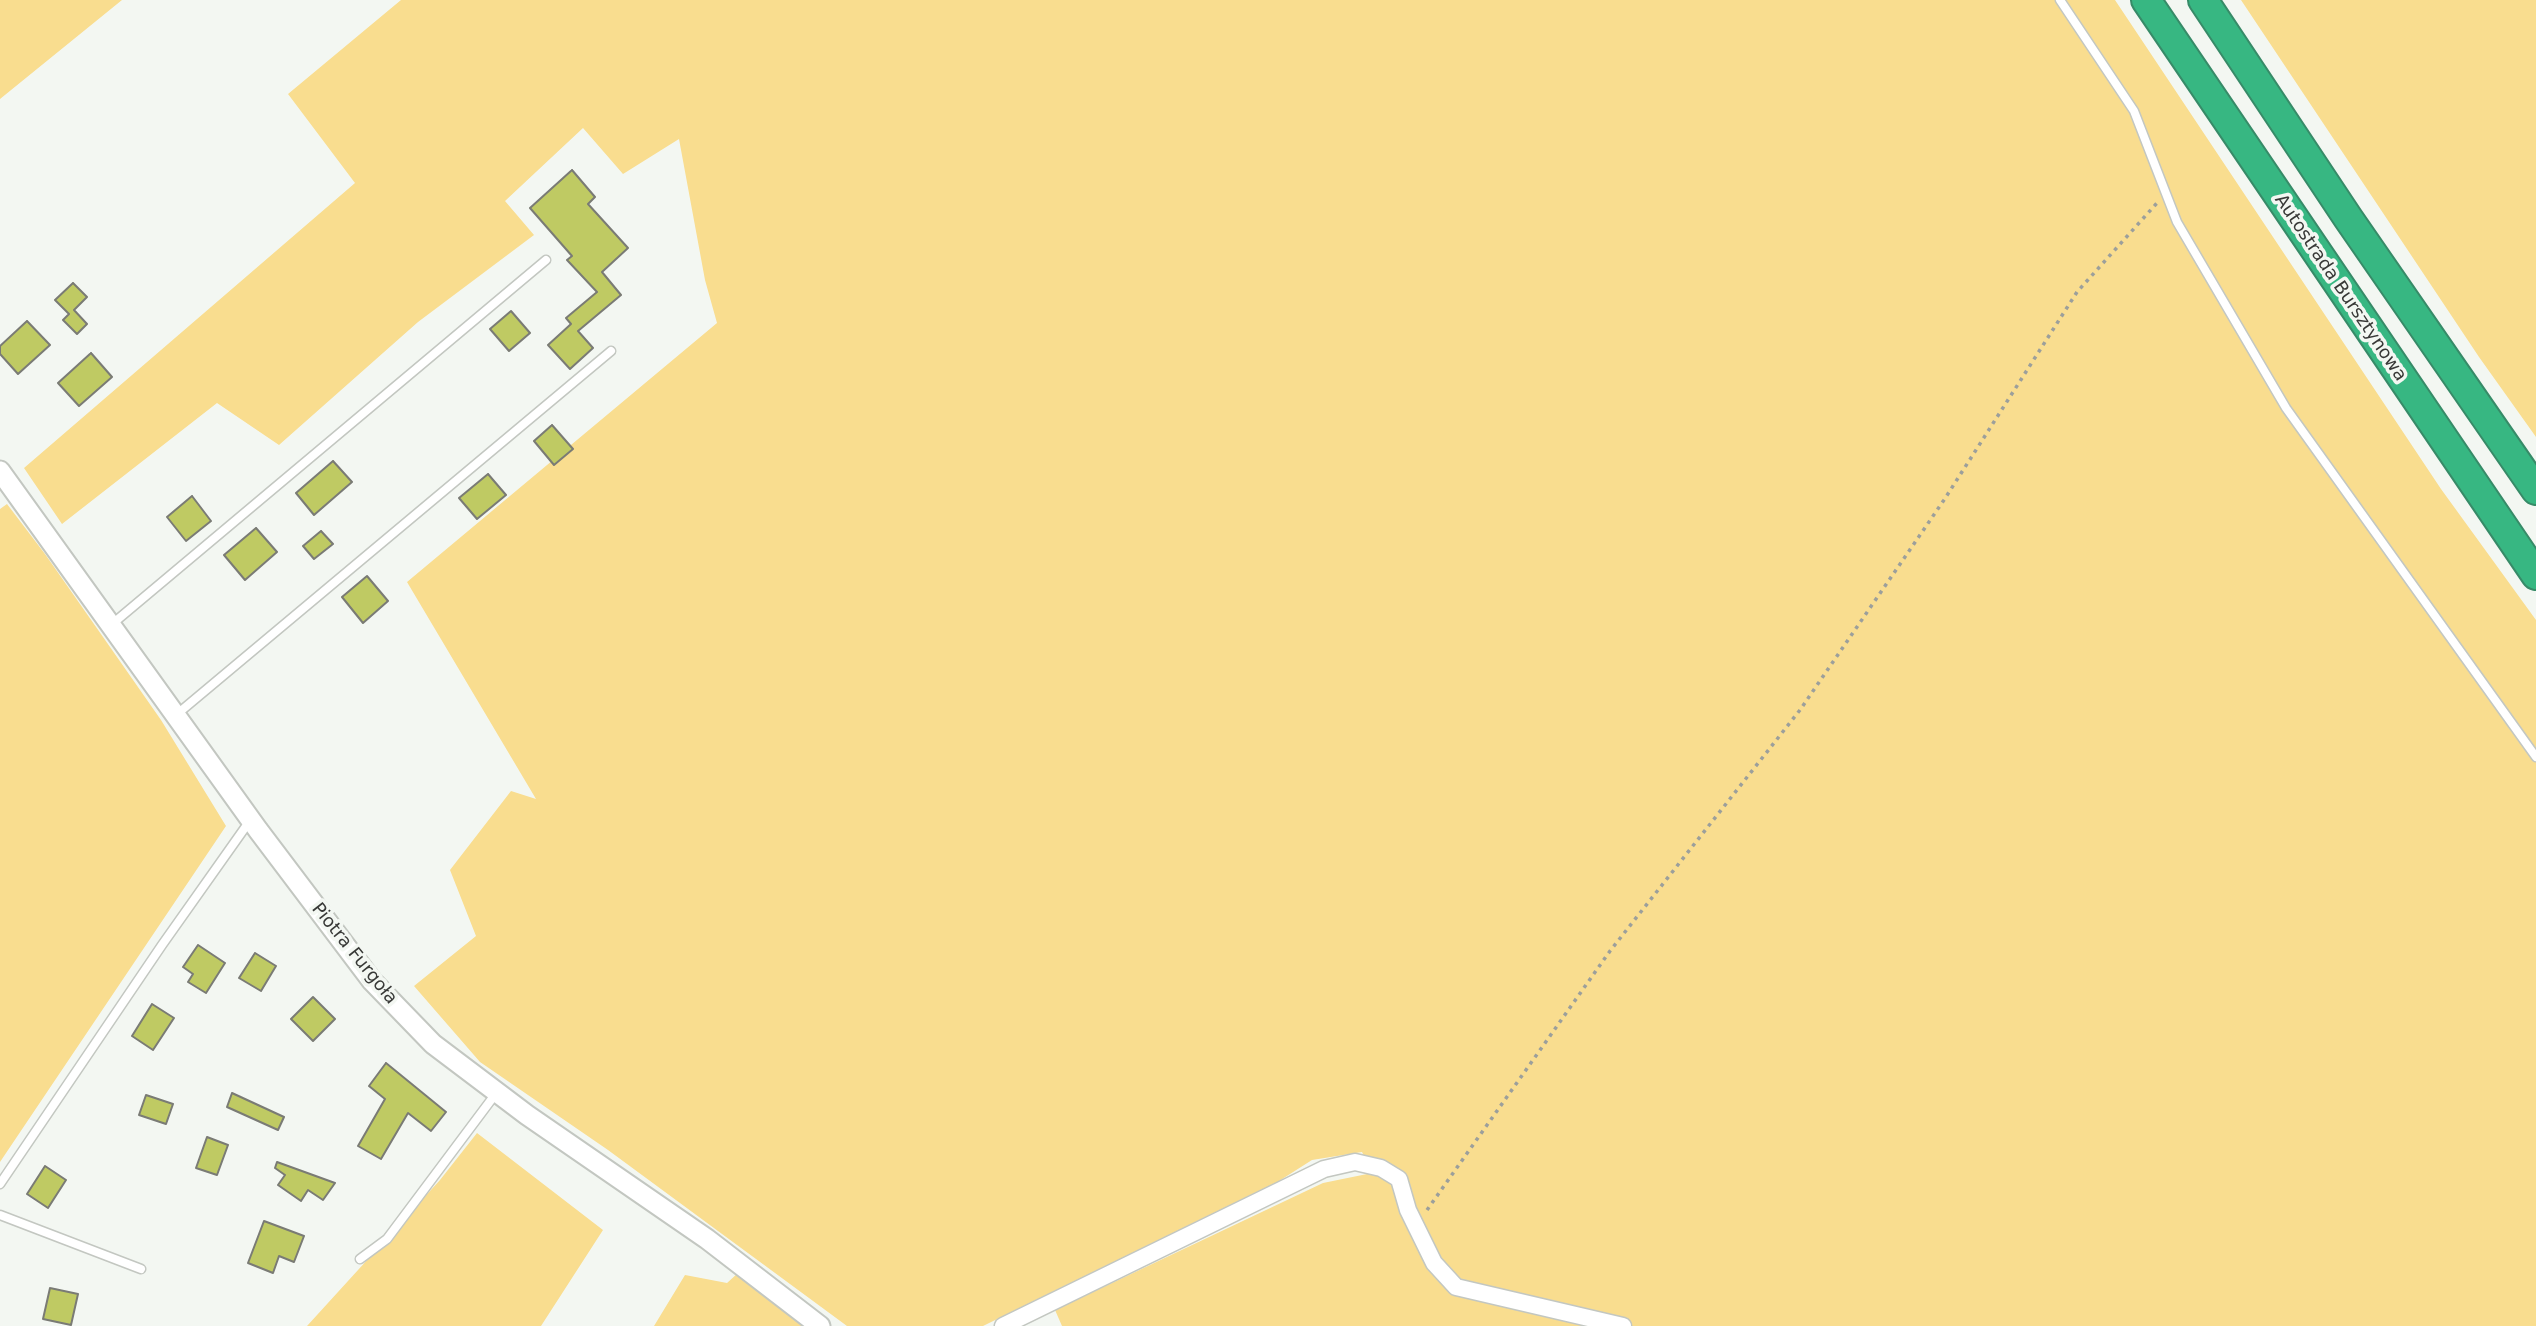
<!DOCTYPE html>
<html>
<head>
<meta charset="utf-8">
<style>
  body { margin:0 }
  canvas { display:block; background:#f3f7f2 }
</style>
</head>
<body>
<canvas width="2536" height="1326"></canvas>
<script>
const c = document.querySelector('canvas').getContext('2d');
c.lineJoin = 'round';
function fillPath(path, color) {
  c.fillStyle = color;
  c.fill(path, 'evenodd');
}
function poly(rows) {
  const path = new Path2D();
  for (const r of rows) {
    path.moveTo(r[0], r[1]);
    for (let i = 2; i < r.length; i += 2) path.lineTo(r[i], r[i + 1]);
  }
  return path;
}
function trace(path, color, width, dash) {
  c.strokeStyle = color;
  c.lineWidth = width;
  c.lineCap = dash ? 'butt' : 'round';
  c.setLineDash(dash || []);
  c.stroke(path);
}
function label(font, color, halo, rows, align = 'center') {
  c.font = font + ' "DejaVu Sans",sans-serif';
  c.lineWidth = 7;
  c.setLineDash([]);
  c.textBaseline = 'middle';
  c.strokeStyle = halo;
  c.fillStyle = color;
  for (const [text, x, y, turn = 0] of rows) {
    c.save();
    c.translate(x, y);
    c.rotate((+turn || 0) * Math.PI / 180);
    c.textAlign = isNaN(turn) ? turn : align;
    if (halo) c.strokeText(text, 0, 0);
    c.fillText(text, 0, 0);
    c.restore();
  }
}
const green = poly([
  [0,0,122,0,0,99],
  [401,0,2115,0,2441,489,2536,620,2536,1326,1062,1326,1055,1310,1323,1183,1372,1173,1362,1152,1312,1160,1279,1181,983,1326,847,1326,608,1150,480,1062,414,986,476,936,450,870,511,791,536,799,407,582,717,323,705,280,679,139,623,174,583,128,505,201,534,235,418,322,279,445,217,403,62,524,24,468,355,183,288,94],
  [2241,0,2536,0,2536,437,2479,357],
  [7,504,45,554,161,720,226,826,0,1162,0,509],
  [477,1133,603,1230,541,1326,307,1326,440,1180],
  [738,1273,808,1326,654,1326,685,1275,727,1283]
]);
const building = poly([
  [572,170,595,197,588,204,628,248,602,272,621,295,578,331,593,348,570,369,548,345,571,324,566,318,597,292,567,260,572,256,530,208,572,170],
  [73,283,87,297,74,310,87,324,77,334,63,320,69,314,55,300,73,283],
  [511,311,530,333,509,351,490,329,511,311],
  [27,321,50,345,18,374,0,354,0,346,27,321],
  [91,353,112,377,79,406,58,383,91,353],
  [552,425,573,449,554,465,534,441,552,425],
  [333,461,352,482,314,515,296,493,333,461],
  [488,474,506,495,477,519,459,498,488,474],
  [192,496,211,521,186,541,167,517,192,496],
  [256,528,277,552,245,580,224,555,256,528],
  [321,531,333,544,314,559,303,546,321,531],
  [367,576,388,601,363,623,342,597,367,576],
  [198,945,225,963,206,993,188,982,193,974,183,967,198,945],
  [255,953,276,966,261,991,239,978,255,953],
  [313,997,335,1019,313,1041,291,1019,313,997],
  [152,1004,174,1018,153,1050,132,1036,152,1004],
  [386,1063,446,1112,431,1131,408,1113,381,1159,358,1146,385,1099,369,1086,386,1063],
  [232,1093,284,1117,278,1130,227,1107,232,1093],
  [146,1095,173,1104,166,1124,139,1115,146,1095],
  [207,1137,228,1145,217,1175,196,1168,207,1137],
  [277,1162,335,1183,323,1200,308,1190,301,1201,278,1185,285,1175,275,1168,277,1162],
  [45,1166,66,1180,48,1208,27,1194,45,1166],
  [264,1221,304,1236,294,1262,279,1256,273,1273,248,1263,264,1221],
  [50,1288,78,1294,71,1325,43,1319,50,1288]
]);
const path = poly([
  [1427,1210,1610,951,1800,710,1944,500,2077,292,2157,203]
]);
const service = poly([
  [2060,0,2134,111,2177,222,2286,408,2536,757],
  [111,625,546,260],
  [176,715,611,351],
  [0,1184,162,945,249,822],
  [0,1215,141,1269],
  [360,1259,387,1239,497,1092]
]);
const minor = poly([
  [1003,1326,1324,1169,1355,1162,1381,1168,1399,1179,1408,1210,1434,1263,1456,1287,1623,1326]
]);
const tertiary = poly([
  [0,471,258,830,372,981,433,1044,527,1115,707,1239,820,1326]
]);
const motorway = poly([
  [2146,0,2536,575],
  [2203,0,2348,218,2536,490]
]);
const streetNames = [
  ["Autostrada Bursztynowa",2340,288,56],
  ["Piotra Furgoła",354,954,51]
];
fillPath(green, '#f9dd8f');
fillPath(building, '#bfca63');
trace(building, '#7a7b75', 2);
trace(service, '#c3c7c1', 11);
trace(minor, '#c3c7c1', 19);
trace(tertiary, '#c3c7c1', 23);
trace(motorway, '#378b68', 32);
trace(path, '#9c9f9b', 3.5, [3.5, 5]);
trace(service, '#fff', 8);
trace(minor, '#fff', 16);
trace(tertiary, '#fff', 19);
trace(motorway, '#37b782', 28);
label('18px', '#383937', '#f3f7f2', streetNames);
</script>
</body>
</html>
